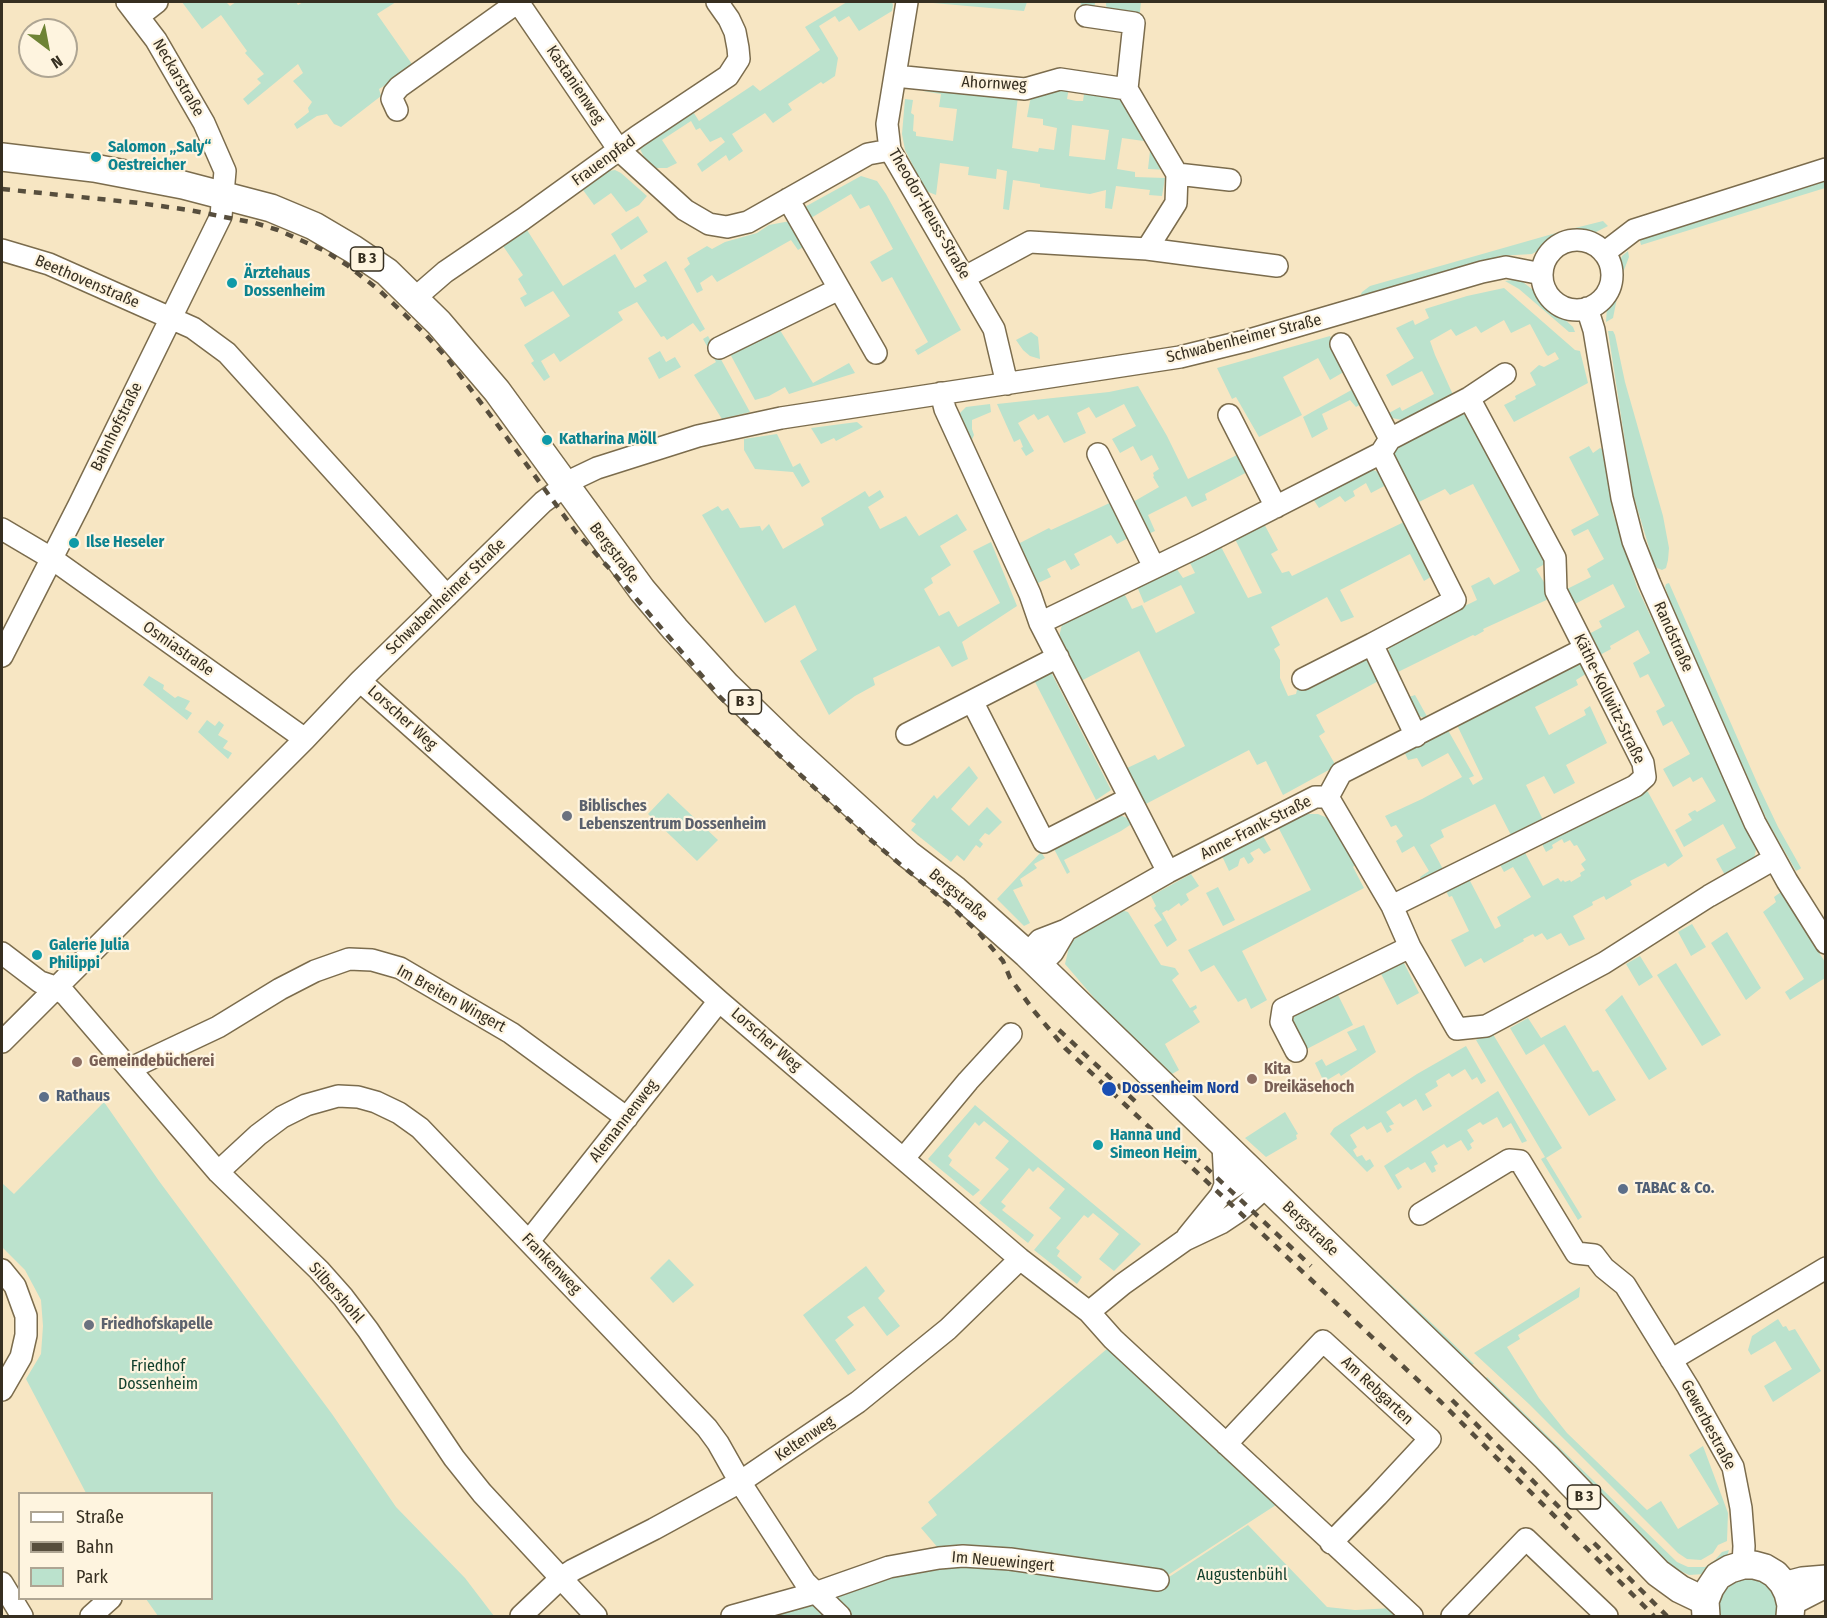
<!DOCTYPE html>
<html>
<head>
<meta charset="utf-8">
<style>
  body { margin:0 }
  #map { position:relative; width:1827px; height:1618px; overflow:hidden; background:#f7e6c3; font-family:"Fira Sans Condensed",sans-serif }
  canvas { display:block }
  .frame { position:absolute; inset:0; border:3px solid #362f21; pointer-events:none }
  .legend { position:absolute; left:18px; top:1492px; width:195px; height:108px; box-sizing:border-box; background:#fef4df; border:2px solid #aea593; margin:0; padding:8px 10px; list-style:none; font-size:18px; color:#362f21 }
  .legend li { display:flex; align-items:center; gap:12px; height:30px }
  .legend b { width:30px; border:2px solid #aea593 }
  .north { position:absolute; left:18px; top:18px; width:60px; height:60px; box-sizing:border-box; background:#fef4df; border:2px solid #aea593; border-radius:50%; rotate:148deg; font-size:16px; font-weight:700; line-height:24px; text-align:center; color:#362f21 }
  .north::after { content:''; display:block; margin:auto; width:21px; height:27px; background:#6e8335; clip-path:polygon(50% 0,100% 100%,50% 72%,0 100%) }
</style>
</head>
<body>
<div id="map">
<canvas width="1827" height="1618"></canvas>
<div class="frame"></div>
<ul class="legend">
<li><b style="height:8px;background:#fff"></b>Straße</li>
<li><b style="height:8px;background:#574e3d"></b>Bahn</li>
<li><b style="height:16px;background:#bbe2cd"></b>Park</li>
</ul>
<div class="north">N</div>
</div>
<script>
const c = document.querySelector('canvas').getContext('2d');
c.lineJoin = 'round';
function fillPath(path, color) {
  c.fillStyle = color;
  c.fill(path, 'evenodd');
}
function poly(rows) {
  const path = new Path2D();
  for (const r of rows) {
    if (r.length === 3) {
      path.moveTo(r[0] + r[2], r[1]);
      path.arc(r[0], r[1], r[2], 0, 2 * Math.PI);
      continue;
    }
    path.moveTo(r[0], r[1]);
    for (let i = 2; i < r.length; i += 2) path.lineTo(r[i], r[i + 1]);
  }
  return path;
}
function trace(path, color, width, dash) {
  c.strokeStyle = color;
  c.lineWidth = width;
  c.lineCap = dash ? 'butt' : 'round';
  c.setLineDash(dash || []);
  c.stroke(path);
}
function label(font, color, halo, rows, align = 'center') {
  c.font = font + ' "Fira Sans Condensed",sans-serif';
  c.lineWidth = 4.5;
  c.setLineDash([]);
  c.textBaseline = 'middle';
  c.strokeStyle = halo;
  c.fillStyle = color;
  for (const [text, x, y, turn = 0] of rows) {
    c.save();
    c.translate(x, y);
    c.rotate((+turn || 0) * Math.PI / 180);
    c.textAlign = isNaN(turn) ? turn : align;
    if (halo) c.strokeText(text, 0, 0);
    c.fillText(text, 0, 0);
    c.restore();
  }
}
const green = poly([
  [182,2,226,2,230,6,236,2,296,2,298,5,303,2,319,2,320,3,323,2,396,2,377,14,414,67,379,89,381,96,341,127,334,124,327,114,317,116,297,129,294,124,309,112,308,108,312,102,293,81,303,73,298,64,248,105,243,99,261,83,257,79,264,74,245,53,247,51,221,15,202,29],
  [847,2,892,2,893,5,892,11,859,31,849,16,839,22,835,16,819,26,838,58,835,76,823,84,821,82,788,104,792,110,773,123,765,113,732,134,743,151,729,161,726,155,702,172,697,164,725,142,721,137,710,142,700,128,696,130,691,121,662,140,677,163,667,168,656,168,644,157,640,149,649,138,692,110,699,121,753,85,760,91,820,50,805,27],
  [922,2,1027,2,1024,11],
  [1081,2,1141,2,1140,12,1129,19,1107,16,1106,3,1095,3,1094,9,1080,8],
  [924,83,1018,96,1012,148,1038,152,1039,148,1054,150,1057,128,1043,125,1043,119,1027,117,1030,101,1034,92,1069,87,1067,99,1076,101,1083,101,1085,87,1122,92,1168,170,1148,169,1151,142,1122,138,1117,169,1135,172,1135,177,1165,178,1162,196,1149,195,1150,190,1116,186,1112,209,1105,208,1106,190,1090,194,1040,187,1040,184,1013,180,1009,210,1003,209,1007,171,997,169,996,179,968,175,969,167,940,163,936,195,926,191,905,150,902,134,905,99,913,100,911,113,914,115,913,131,916,132,916,136,953,141,957,109,939,107,941,94,923,91],
  [1072,125,1109,130,1105,160,1069,156],
  [615,170,621,173,647,196,639,205,626,212,611,193,594,205,583,190,609,171],
  [861,176,877,181,886,194,961,330,918,355,915,350,928,342,892,277,882,282,870,262,893,249,869,205,860,209,851,194,806,221,801,209],
  [1825,180,1825,188,1641,245,1640,241,1651,235],
  [638,216,648,232,621,250,611,234],
  [790,221,805,246,798,250,791,240,717,282,712,275,700,283,703,290,697,293,684,269,690,264,687,258,707,246,712,249,725,242,757,233,769,225],
  [1603,221,1608,226,1596,232,1562,236,1532,254,1499,256,1493,259,1362,297,1360,296,1362,292,1370,286,1563,231],
  [527,230,563,286,615,254,635,288,647,281,643,275,666,261,705,329,700,332,693,323,667,340,664,336,661,337,637,302,618,312,623,320,560,362,554,353,541,361,550,377,544,381,531,363,534,361,524,345,570,316,553,291,525,307,520,298,527,294,518,279,523,275,503,246],
  [1628,251,1629,257,1621,278,1613,318,1606,322,1607,306,1617,287,1618,267,1622,256],
  [1512,280,1523,282,1533,290,1547,309,1562,317,1573,327,1575,332,1569,332,1519,289,1505,281],
  [1504,288,1575,350,1580,351,1588,383,1514,422,1504,405,1516,399,1515,396,1536,385,1530,373,1539,365,1544,367,1559,359,1555,352,1548,356,1546,354,1530,324,1511,333,1504,320,1481,333,1476,326,1456,336,1451,329,1430,341,1435,355,1454,397,1407,421,1392,418,1389,413,1400,407,1402,411,1434,394,1422,371,1392,386,1386,375,1414,358,1396,328,1413,320,1415,325,1429,318,1425,309,1467,296],
  [778,327,813,383,849,363,855,373,789,394,785,387,769,396,755,400,729,352],
  [1608,331,1613,331,1615,335,1625,382,1663,516,1669,548,1668,560,1666,568,1662,570,1657,568,1653,561,1633,494],
  [1031,332,1038,337,1040,359,1030,356,1023,350,1016,340],
  [708,336,750,412,722,419,694,375,716,362,703,339],
  [1330,336,1347,370,1330,380,1318,358,1283,377,1302,415,1259,437,1236,397,1232,399,1217,368],
  [660,351,666,362,675,357,681,367,659,379,648,358],
  [1138,386,1167,436,1188,479,1241,453,1251,470,1205,494,1207,500,1192,507,1186,496,1148,515,1155,531,1148,534,1133,502,1159,487,1153,477,1154,476,1153,473,1159,469,1152,455,1141,461,1133,446,1120,453,1112,439,1136,426,1124,404,1096,418,1089,407,1077,413,1086,433,1064,443,1048,415,1038,420,1034,414,1018,423,1034,451,1026,456,1021,448,1023,447,1020,439,1014,442,997,404,1109,392],
  [1355,388,1363,403,1356,407,1350,400,1322,414,1328,429,1312,438,1303,417],
  [990,404,991,412,972,420,972,429,974,435,971,442,958,415,966,407],
  [1457,413,1475,417,1550,561,1536,569,1553,597,1483,629,1484,631,1475,636,1473,635,1398,672,1409,697,1415,695,1429,720,1412,713,1386,660,1391,642,1477,600,1471,586,1489,577,1494,585,1520,571,1473,484,1450,495,1445,489,1415,504,1390,456,1399,443],
  [857,422,863,427,836,441,834,438,821,444,811,428],
  [777,434,793,467,800,463,810,482,802,487,793,472,755,469,744,450,744,439],
  [1589,446,1593,453,1600,448,1602,449,1613,513,1637,587,1757,844,1755,855,1751,862,1726,877,1716,859,1736,848,1723,824,1684,847,1675,830,1692,820,1688,814,1695,810,1697,812,1716,801,1702,777,1693,782,1690,777,1673,787,1663,769,1690,754,1672,721,1663,726,1656,711,1665,706,1648,674,1640,678,1633,663,1650,653,1638,630,1610,646,1611,649,1598,656,1587,635,1602,627,1599,621,1625,607,1613,584,1575,604,1567,589,1591,577,1587,569,1604,559,1588,529,1574,536,1571,530,1599,515,1569,457],
  [1364,467,1382,473,1388,484,1371,493,1366,483,1353,491,1355,496,1345,502,1340,496,1319,508,1313,499],
  [880,490,884,497,868,507,880,529,906,516,919,536,957,514,967,530,940,546,951,565,931,578,933,583,924,589,939,616,949,611,958,627,1000,603,973,551,991,542,1017,606,962,642,968,659,952,667,939,646,873,678,875,685,855,696,829,715,800,661,817,650,795,605,765,623,702,515,718,506,722,511,728,508,740,528,760,526,762,531,769,524,783,549,824,525,821,518,865,491,869,497],
  [1114,501,1132,536,1117,544,1111,535,1074,554,1080,565,1071,570,1065,560,1047,569,1051,577,1036,584,1016,545,1049,528,1051,530],
  [1262,520,1278,550,1271,554,1282,573,1289,571,1292,576,1406,521,1434,575,1424,581,1410,554,1340,590,1354,617,1349,619,1341,622,1327,597,1271,627,1280,645,1274,649,1280,660,1280,678,1288,696,1296,694,1297,690,1368,654,1382,679,1316,715,1325,732,1319,736,1336,766,1283,795,1266,761,1257,765,1249,750,1142,806,1125,769,1155,755,1158,760,1185,746,1139,651,1079,682,1058,641,1063,620,1123,591,1132,609,1142,605,1156,633,1195,613,1181,585,1144,603,1136,584,1174,565,1183,578,1195,573,1188,559,1219,543,1248,598,1262,593,1233,535],
  [1669,583,1759,787,1778,827,1801,868,1800,869,1796,871,1769,824,1756,796,1670,601,1665,587,1666,584],
  [1570,662,1583,666,1589,672,1576,680,1578,685,1535,707,1549,735,1586,715,1584,710,1590,706,1607,743,1566,765,1575,783,1554,794,1544,776,1526,785,1544,822,1512,837,1495,804,1441,830,1444,837,1430,845,1444,871,1423,884,1420,877,1429,871,1414,846,1402,853,1396,841,1403,836,1396,825,1391,827,1385,816,1422,799,1462,777,1448,753,1422,767,1417,758,1408,760,1404,751,1445,729,1449,732,1474,776,1469,778,1473,785,1483,779,1456,723],
  [1051,672,1111,790,1096,800,1034,680],
  [149,676,164,685,163,689,175,698,178,696,190,701,185,709,192,713,187,720,143,685],
  [207,720,215,726,219,721,224,725,218,735,228,741,223,748,232,753,228,759,198,732],
  [969,766,978,778,951,809,969,826,987,807,1002,822,989,835,985,833,979,840,983,844,980,848,976,845,964,861,957,855,951,862,911,830,916,824,911,821,934,795,937,799],
  [1645,790,1648,792,1683,856,1668,867,1665,863,1630,881,1632,885,1606,900,1604,896,1592,902,1593,905,1573,916,1585,939,1569,946,1561,933,1547,940,1542,933,1535,937,1533,934,1523,939,1524,941,1484,963,1481,958,1465,967,1451,940,1469,931,1452,896,1449,897,1445,889,1468,877,1495,929,1501,926,1497,917,1531,897,1513,867,1504,872,1498,861,1523,849,1543,886,1558,878,1561,882,1563,880,1565,882,1570,880,1571,882,1581,876,1580,873,1585,870,1581,864,1586,860,1577,845,1574,846,1570,840,1564,843,1562,839,1552,845,1553,848,1546,852,1540,840],
  [668,793,718,840,697,861,648,814],
  [1117,814,1130,819,1133,823,1121,831,1064,860,1070,872,1067,874,1053,847],
  [1302,814,1318,814,1330,819,1355,865,1353,867,1364,888,1242,951,1267,1000,1251,1009,1246,998,1238,1002,1214,965,1201,972,1188,950,1311,890,1278,827],
  [1263,836,1271,850,1264,854,1259,848,1250,853,1254,859,1252,862,1248,864,1244,857,1240,859,1238,866,1229,871,1222,856],
  [1041,852,1045,858,1034,864,1037,868,1020,879,1023,886,1013,890,1030,923,1024,926,997,899],
  [1191,874,1199,886,1186,894,1189,900,1181,906,1179,903,1168,911,1167,910,1162,913,1177,940,1167,947,1154,925,1162,920,1154,908,1156,906,1151,896],
  [1218,887,1235,920,1223,926,1206,893],
  [1781,892,1825,962,1825,978,1790,1000,1785,992,1804,979,1763,912,1776,902,1774,897],
  [1121,910,1128,912,1161,965,1175,968,1179,974,1172,980,1190,1008,1196,1005,1197,1008,1193,1011,1200,1022,1165,1044,1179,1070,1172,1074,1107,1013,1065,964,1069,947,1073,940],
  [1692,924,1706,947,1691,956,1678,932],
  [1727,932,1761,988,1746,1000,1711,943],
  [1640,956,1653,977,1639,986,1626,964],
  [1400,961,1404,963,1419,993,1397,1005,1379,970],
  [1676,963,1721,1035,1702,1046,1657,975],
  [1336,991,1353,1025,1303,1051,1290,1026,1297,1011],
  [1622,995,1667,1069,1649,1080,1605,1010],
  [1528,1018,1541,1038,1565,1025,1593,1072,1598,1070,1616,1100,1589,1116,1544,1044,1526,1055,1510,1028],
  [1364,1025,1376,1052,1341,1076,1339,1073,1324,1082,1315,1063,1322,1059,1326,1066,1357,1050,1347,1032],
  [1491,1031,1562,1148,1546,1158,1582,1217,1578,1220,1541,1159,1545,1157,1476,1040],
  [1466,1046,1486,1081,1481,1084,1477,1077,1472,1080,1465,1069,1452,1077,1449,1073,1436,1081,1438,1086,1425,1094,1432,1106,1423,1111,1416,1099,1403,1107,1400,1103,1386,1112,1394,1124,1389,1126,1392,1130,1387,1133,1381,1122,1367,1130,1364,1126,1350,1135,1357,1147,1353,1150,1357,1157,1362,1155,1366,1161,1370,1159,1374,1166,1367,1172,1330,1134,1334,1128,1417,1074],
  [1498,1091,1527,1141,1522,1143,1511,1123,1503,1128,1497,1117,1483,1125,1480,1122,1467,1130,1474,1141,1470,1144,1472,1148,1468,1151,1461,1140,1447,1148,1444,1144,1431,1152,1438,1164,1434,1166,1436,1171,1432,1173,1425,1162,1411,1170,1408,1167,1395,1175,1402,1187,1398,1190,1384,1166],
  [104,1102,159,1181,332,1414,396,1507,465,1578,494,1616,158,1616,146,1599,212,1598,212,1494,86,1493,26,1379,41,1354,43,1326,41,1300,25,1270,2,1247,2,1183,14,1194],
  [975,1105,1141,1244,1114,1271,1099,1259,1119,1234,1093,1213,1088,1218,1084,1215,1056,1248,1060,1251,1057,1256,1082,1277,1077,1284,1034,1250,1061,1218,1049,1208,1065,1189,1038,1167,1033,1172,1029,1168,1001,1202,1006,1206,1002,1210,1034,1235,1028,1243,979,1203,1009,1169,995,1158,1009,1141,984,1121,979,1126,975,1122,948,1156,952,1160,949,1165,980,1190,973,1196,928,1159],
  [1285,1112,1298,1134,1296,1135,1297,1139,1266,1157,1245,1138],
  [1291,1191,1439,1330,1474,1364,1471,1365,1298,1201],
  [669,1259,694,1285,673,1303,650,1278],
  [866,1266,885,1291,878,1298,900,1326,887,1336,864,1306,847,1317,854,1325,835,1340,856,1370,848,1375,803,1315],
  [1580,1287,1579,1297,1518,1335,1520,1339,1507,1347,1539,1398,1567,1433,1647,1510,1661,1501,1678,1529,1719,1504,1689,1455,1703,1446,1728,1513,1727,1541,1718,1545,1713,1553,1701,1560,1687,1559,1678,1553,1529,1404,1474,1353],
  [1778,1319,1783,1327,1786,1326,1789,1331,1795,1329,1821,1371,1773,1402,1764,1386,1792,1369,1775,1341,1751,1355,1748,1350,1752,1336],
  [1108,1348,1279,1503,1168,1575,1058,1558,939,1549,921,1528,937,1515,928,1502],
  [1487,1377,1677,1562,1688,1567,1705,1567,1715,1560,1722,1552,1729,1550,1725,1562,1704,1574,1689,1575,1672,1567,1643,1540,1564,1456,1486,1378],
  [1248,1525,1327,1607,1355,1610,1393,1608,1402,1616,739,1616,919,1565,973,1561,1160,1583],
  [1743,1573,1773,1584,1783,1616,1710,1616,1712,1597]
]);
const minor = poly([
  [518,2,619,150,685,210,709,224,727,227,748,222,868,154,890,150],
  [907,2,887,124,890,150,994,329,1007,384],
  [139,16,157,2],
  [1086,16,1134,23,1127,89],
  [895,76,1025,89,1060,79,1127,89,1177,174,1176,203,1147,249,1030,242,965,277],
  [397,110,392,99,394,93,399,87,518,2],
  [1177,174,1230,180],
  [788,199,876,353],
  [1577,275,35],
  [1147,249,1277,266],
  [2,250,49,264,193,328,227,353,447,596],
  [1604,253,1634,230,1826,169],
  [415,298,445,272,523,219,638,136,728,76,739,59,738,48,735,32,729,19,717,2],
  [1587,308,1594,330,1622,498,1633,541,1650,584,1755,823,1787,881,1826,943],
  [1341,344,1390,439],
  [719,348,839,289],
  [941,393,945,409,1030,594,1040,623,1168,872],
  [1229,415,1276,507],
  [1381,453,1455,600,1372,644,1416,736],
  [1098,454,1154,567],
  [2,529,51,558,305,739],
  [1040,623,1201,545,1381,453,1390,439,1469,398,1505,374],
  [2,656,79,505,221,216,225,171,204,123,156,40,127,2],
  [1058,657,972,701,1044,842,1130,798],
  [1303,679,1372,644],
  [360,681,719,1001,1020,1259,1089,1312,1113,1339,1412,1616],
  [907,734,972,701],
  [1328,797,1341,773,1584,649],
  [1392,906,1635,786,1645,777,1643,763,1556,591,1555,558,1469,398],
  [2,953,40,982,55,987,66,995,218,1172,319,1270,343,1297,368,1330,454,1458,482,1493,596,1616],
  [1027,954,1040,940,1066,930,1168,872,1315,797,1328,797,1392,906,1410,947,1457,1029,1486,1026,1604,963,1709,896,1774,859],
  [1039,966,1053,952,1066,930],
  [2,1042,305,739,360,681,543,502,576,478,597,468,698,436,781,418,1180,357,1249,340,1482,272,1506,267,1542,274],
  [1296,1051,1281,1022,1283,1009,1410,947],
  [131,1068,218,1027,280,989,315,971,349,959,372,960,400,968,511,1033,627,1118],
  [904,1158,968,1081,1011,1034],
  [218,1172,258,1135,282,1117,306,1105,338,1096,358,1097,376,1102,399,1113,420,1128,707,1428,718,1443,740,1482,805,1582,840,1616],
  [1221,1195,1225,1185,1223,1145],
  [1420,1214,1509,1160,1520,1161,1576,1253,1594,1255,1604,1268,1625,1285,1688,1387,1733,1467,1741,1508,1744,1546,1743,1565],
  [1187,1237,1221,1195,1253,1174],
  [529,1241,719,1001],
  [2,1270,15,1286,26,1316,26,1335,21,1357,2,1390],
  [1089,1312,1123,1284,1185,1240,1221,1223,1239,1211,1266,1187],
  [1671,1360,1826,1268],
  [1226,1444,1323,1341,1430,1439,1377,1496,1331,1543],
  [2,1583,22,1616],
  [1783,1583,1802,1578,1826,1576],
  [1791,1605,1826,1587],
  [91,1616,111,1598],
  [521,1616,561,1578,573,1570,654,1529,740,1482,858,1402,948,1329,1020,1259],
  [732,1616,815,1593,889,1567,939,1558,963,1556,1010,1559,1158,1580],
  [1452,1616,1526,1539,1607,1616]
]);
const major = poly([
  [2,157,94,168,183,185,271,208,314,226,353,249,387,272,439,323,497,391,642,590,675,629,727,686,788,745,909,855,955,890,1027,954,1471,1384,1546,1457,1658,1573,1680,1589,1705,1601],
  [1706,1616,1705,1601,1710,1588,1718,1576,1730,1569,1743,1565,1754,1565,1765,1568,1775,1574,1783,1583,1788,1593,1791,1605,1790,1616]
]);
const rail = poly([
  [2,189,139,203,189,210,255,223,278,230,325,251,347,265,379,290,425,334,447,358,494,420,576,532,628,589,720,697,779,755,872,841,953,908,979,933,1003,961,1010,978,1034,1011,1065,1048,1441,1402,1654,1616],
  [1059,1030,1136,1102],
  [1182,1145,1311,1266],
  [1452,1400,1573,1521],
  [1594,1543,1667,1616]
]);
const markers = [
  [96,157,6,"#0f9aa8"],
  [232,283,6,"#0f9aa8"],
  [547,440,6,"#0f9aa8"],
  [74,543,6,"#0f9aa8"],
  [567,816,6,"#6b7280"],
  [37,955,6,"#0f9aa8"],
  [77,1062,6,"#8d6e63"],
  [1252,1079,6,"#8d6e63"],
  [1109,1089,8,"#1a4fb4"],
  [44,1097,6,"#5c6f8a"],
  [1098,1145,6,"#0f9aa8"],
  [1623,1189,6,"#5c6f8a"],
  [89,1325,6,"#6b7280"]
];
const shields = [
  [367,259,33],
  [745,702,33],
  [1584,1497,33]
];
const shieldNames = [
  ["B 3",367,259],
  ["B 3",745,702],
  ["B 3",1584,1497]
];
const streetNames = [
  ["Neckarstraße",178,78,60],
  ["Ahornweg",994,84,3],
  ["Kastanienweg",575,85,56],
  ["Frauenpfad",604,161,-36],
  ["Theodor-Heuss-Straße",929,214,60],
  ["Beethovenstraße",87,282,23],
  ["Schwabenheimer Straße",1244,339,-14],
  ["Bahnhofstraße",117,427,-64],
  ["Bergstraße",614,553,53],
  ["Schwabenheimer Straße",446,597,-44],
  ["Randstraße",1673,637,66],
  ["Osmiastraße",178,649,35],
  ["Käthe-Kollwitz-Straße",1609,699,64],
  ["Lorscher Weg",402,718,42],
  ["Anne-Frank-Straße",1256,828,-27],
  ["Bergstraße",958,895,40],
  ["Im Breiten Wingert",451,999,29],
  ["Lorscher Weg",766,1040,41],
  ["Alemannenweg",624,1121,-52],
  ["Bergstraße",1310,1229,44],
  ["Frankenweg",551,1264,46],
  ["Silbershohl",336,1293,49],
  ["Am Rebgarten",1377,1391,43],
  ["Gewerbestraße",1708,1425,62],
  ["Keltenweg",805,1439,-34],
  ["Im Neuewingert",1003,1562,5]
];
const cultureNames = [
  ["Salomon „Saly“",108,148],
  ["Oestreicher",108,166],
  ["Ärztehaus",244,274],
  ["Dossenheim",244,292],
  ["Katharina Möll",559,440],
  ["Ilse Heseler",86,543],
  ["Galerie Julia",49,946],
  ["Philippi",49,964],
  ["Hanna und",1110,1136],
  ["Simeon Heim",1110,1154]
];
const worshipNames = [
  ["Biblisches",579,807],
  ["Lebenszentrum Dossenheim",579,825],
  ["Friedhofskapelle",101,1325]
];
const educationNames = [
  ["Gemeindebücherei",89,1062],
  ["Kita",1264,1070],
  ["Dreikäsehoch",1264,1088]
];
const transitNames = [
  ["Dossenheim Nord",1122,1089]
];
const serviceNames = [
  ["Rathaus",56,1097],
  ["TABAC & Co.",1635,1189]
];
const parkNames = [
  ["Friedhof",158,1367],
  ["Dossenheim",158,1385],
  ["Augustenbühl",1242,1576]
];
fillPath(green, '#bbe2cd');
trace(minor, '#7b6c4d', 24);
trace(major, '#7b6c4d', 30);
trace(minor, '#fff', 21);
trace(major, '#fff', 27);
trace(rail, '#574e3d', 4.5, [8, 8]);
for (const [x, y, r, color] of markers) {
  const dot = new Path2D();
  dot.arc(x, y, r, 0, 2 * Math.PI);
  c.fillStyle = color;
  c.fill(dot);
  trace(dot, '#fef4df', 2);
}
for (const [x, y, w] of shields) {
  const box = new Path2D();
  box.roundRect(x - w / 2, y - 12, w, 24, 4.5);
  c.fillStyle = '#fef4df';
  c.fill(box);
  trace(box, '#362f21', 1.5);
}
label('bold 15px', '#362f21', null, shieldNames);
label('16px', '#362f21', '#fef4df', streetNames);
label('bold 16px', '#0d838f', '#fef4df', cultureNames, 'left');
label('bold 16px', '#5b616d', '#fef4df', worshipNames, 'left');
label('bold 16px', '#785e54', '#fef4df', educationNames, 'left');
label('bold 16px', '#164399', '#fef4df', transitNames, 'left');
label('bold 16px', '#4e5e75', '#fef4df', serviceNames, 'left');
label('16px', '#103f2c', '#fef4df', parkNames);
</script>
</body>
</html>
